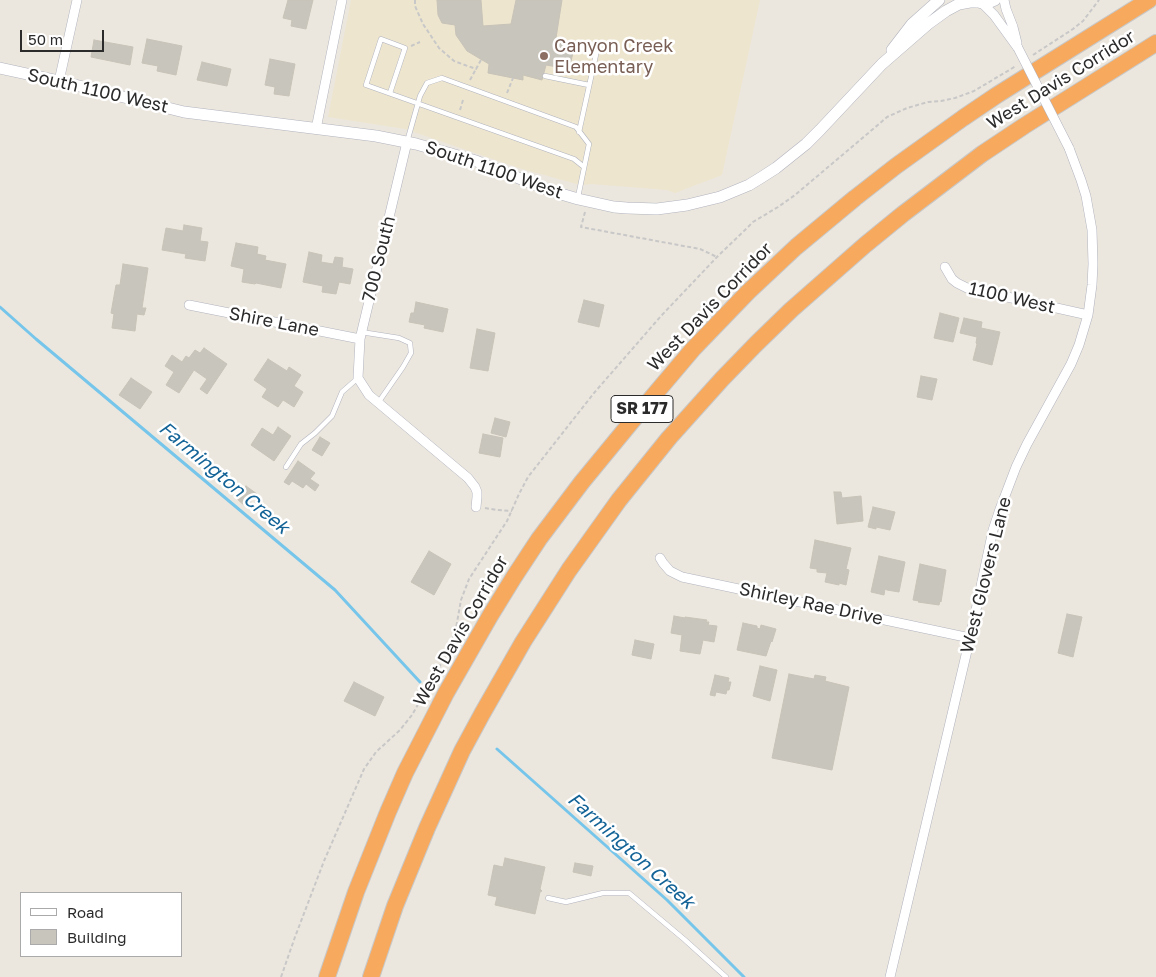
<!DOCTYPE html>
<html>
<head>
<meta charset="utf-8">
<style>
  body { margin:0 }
  #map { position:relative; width:1156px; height:977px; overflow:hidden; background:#ece7de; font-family:"Golos Text",sans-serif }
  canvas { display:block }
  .legend { position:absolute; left:20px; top:892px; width:162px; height:65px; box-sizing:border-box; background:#fff; border:1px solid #aaa; margin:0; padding:6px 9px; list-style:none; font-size:15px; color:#2b2b2b }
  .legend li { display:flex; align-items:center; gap:10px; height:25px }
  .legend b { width:25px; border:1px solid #aaa }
  .scale { position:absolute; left:20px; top:30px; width:84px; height:22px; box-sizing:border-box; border:2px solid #2b2b2b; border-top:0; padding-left:6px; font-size:15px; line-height:18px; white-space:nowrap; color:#2b2b2b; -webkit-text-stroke:4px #fff; paint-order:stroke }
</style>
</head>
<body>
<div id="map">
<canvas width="1156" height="977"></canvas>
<ul class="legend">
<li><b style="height:6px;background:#fff"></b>Road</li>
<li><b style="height:14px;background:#c8c5bc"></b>Building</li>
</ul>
<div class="scale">50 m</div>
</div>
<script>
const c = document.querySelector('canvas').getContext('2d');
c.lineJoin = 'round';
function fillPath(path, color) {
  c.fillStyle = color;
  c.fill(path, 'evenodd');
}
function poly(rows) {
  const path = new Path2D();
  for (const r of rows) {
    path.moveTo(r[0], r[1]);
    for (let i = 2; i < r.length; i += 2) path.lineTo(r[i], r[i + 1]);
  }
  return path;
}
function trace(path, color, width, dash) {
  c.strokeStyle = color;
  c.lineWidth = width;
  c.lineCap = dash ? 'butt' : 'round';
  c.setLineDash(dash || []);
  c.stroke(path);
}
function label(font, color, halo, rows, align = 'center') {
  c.font = font + ' "Golos Text",sans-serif';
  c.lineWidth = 5;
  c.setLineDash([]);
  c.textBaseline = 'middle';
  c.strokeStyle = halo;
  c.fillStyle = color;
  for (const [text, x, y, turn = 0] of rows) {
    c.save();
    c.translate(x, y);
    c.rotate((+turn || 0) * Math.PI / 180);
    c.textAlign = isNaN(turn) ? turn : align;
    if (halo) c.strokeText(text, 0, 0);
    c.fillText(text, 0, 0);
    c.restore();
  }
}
const education = poly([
  [351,0,760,0,722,175,675,193,667,190,592,184,580,185,519,168,405,129,328,117]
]);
const stream = poly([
  [0,307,36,339,335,590,420,682],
  [497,749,667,900,744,977]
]);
const building = poly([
  [288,0,313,0,306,29,291,26,292,20,283,18,288,0],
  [437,0,481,0,483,26,511,24,516,0,562,0,556,38,575,45,569,69,546,65,542,80,523,75,523,80,488,73,489,64,467,51,456,35,455,25,442,23,438,15,437,0],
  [147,39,182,46,176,75,157,71,158,66,142,63,147,39],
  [94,40,133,47,130,65,91,57,94,40],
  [270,59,295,64,289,96,274,94,275,87,265,85,270,59],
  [202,62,231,69,227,86,197,80,202,62],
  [184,225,202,228,200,241,208,242,205,261,185,258,186,254,162,250,166,228,183,231,184,225],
  [236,243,258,247,257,254,266,256,265,260,286,264,281,288,256,283,255,284,242,282,244,269,231,266,236,243],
  [309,252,322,255,321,262,333,264,335,257,343,258,342,267,353,269,350,284,339,282,336,294,322,292,323,286,303,282,309,252],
  [123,264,148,268,142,308,146,308,144,315,137,314,135,331,112,328,114,314,111,313,116,285,120,285,123,264],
  [584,300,604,305,599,327,578,322,584,300],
  [416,302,448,309,443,332,424,328,425,325,409,322,411,313,414,313,416,302],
  [940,313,959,318,953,342,934,338,940,313],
  [964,318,982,322,981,328,1000,332,992,365,973,360,977,344,976,343,977,337,960,333,964,318],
  [477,329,495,333,488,371,470,368,477,329],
  [204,348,227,364,207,394,200,389,207,379,194,370,179,393,166,385,174,372,165,366,172,355,182,362,186,356,189,358,195,350,200,353,204,348],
  [268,359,287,371,289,367,301,375,294,386,303,392,294,407,283,400,278,407,262,397,267,389,254,380,268,359],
  [921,376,937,379,932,400,917,397,921,376],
  [131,378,152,392,140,409,119,395,131,378],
  [495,418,510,422,506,437,491,433,495,418],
  [278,427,291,436,274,461,251,445,262,428,273,435,278,427],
  [483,434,503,438,500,457,479,453,483,434],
  [320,437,330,443,322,456,312,450,320,437],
  [298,461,315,473,310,479,319,485,315,491,306,484,303,488,292,481,289,485,284,482,298,461],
  [246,486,257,494,246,507,236,498,246,486],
  [834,492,841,492,842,498,861,496,863,521,837,524,834,492],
  [873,507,895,512,890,530,876,527,876,529,868,527,873,507],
  [815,540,851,548,846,569,849,570,846,585,839,583,839,585,825,582,827,573,817,572,817,568,817,569,810,568,815,540],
  [429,551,451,564,434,595,411,582,429,551],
  [879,556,905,562,899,592,887,590,885,589,884,595,871,592,879,556],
  [920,564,946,570,941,602,940,601,939,605,918,602,919,601,913,600,920,564],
  [1067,614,1082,617,1073,657,1058,653,1067,614],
  [674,616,685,618,685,617,707,620,706,622,709,622,708,625,717,626,714,642,703,640,700,654,680,651,682,635,671,633,674,616],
  [743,623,757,626,757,628,760,629,761,625,776,629,772,642,771,641,766,656,737,650,743,623],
  [635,640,654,644,651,659,632,655,635,640],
  [760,666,777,670,770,701,753,696,760,666],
  [789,674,814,679,815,675,826,677,825,681,849,687,832,770,772,758,789,674],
  [715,675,729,678,728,682,731,682,729,690,727,690,726,694,716,692,715,696,710,695,715,675],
  [354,682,384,697,375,716,344,701,354,682],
  [505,858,545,867,540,889,542,891,540,892,535,914,495,905,497,897,488,895,494,865,503,867,505,858],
  [575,863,593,866,591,876,573,872,575,863]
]);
const path = poly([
  [415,0,415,6,423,24,439,48,454,61,476,69,481,60],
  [411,46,420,42],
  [1033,55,1073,29,1083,21,1099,0],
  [470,80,476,69],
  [507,93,513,78],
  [460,110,463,100],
  [585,212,581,227,700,249,717,257],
  [485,508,497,510,512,511],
  [281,977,295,937,324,861,364,769,376,752,400,730,412,715,450,648,456,628,461,600,469,579,507,521,519,494,528,477,594,393,661,316,717,257,746,229,753,222,778,207,795,195,879,124,887,117,907,108,928,102,941,101,955,98,974,91,1016,66]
]);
const service = poly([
  [545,76,589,85],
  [390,93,405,48,381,39,366,85,574,159,584,167],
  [579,132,597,50],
  [407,142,420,96,427,83,442,78,576,127,589,144,578,197],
  [361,332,399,338,410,343,411,353,403,367,378,403],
  [286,467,301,444,315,433,332,416,342,392,358,378],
  [548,898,566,902,603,893,629,893,685,940,726,977]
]);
const minor = poly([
  [1004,0,1006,9,1013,27,1017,43],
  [982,3,994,15,1018,48],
  [59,81,77,0],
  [316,129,342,0],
  [407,142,360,339,358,378,369,395,468,478,475,487,477,492,477,497,476,507],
  [945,267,952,279,957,283,967,288,1088,315],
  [189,305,360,339],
  [660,558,663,563,670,571,682,577,970,638],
  [890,977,970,638,993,530,1000,509,1016,467,1027,444,1071,364,1079,345,1088,315,1092,285,1093,264,1092,230,1086,196,1081,180,1069,148]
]);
const tertiary = poly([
  [970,0,982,3,988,3,995,0],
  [892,50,912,24,939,0],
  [0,68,59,81,184,112,376,136,416,144,476,161,551,191,578,199,614,207,627,208,657,209,687,205,720,197,749,185,762,177,776,168,806,144,820,130,882,64,928,24,946,11,959,4,970,2,975,2]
]);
const motorway = poly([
  [327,977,356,892,388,812,405,773,446,693,490,616,514,577,539,539,582,482,633,420,693,349,748,292,796,247,855,198,896,166,963,118,997,95,1149,0],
  [371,977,395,906,427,828,462,751,482,714,523,642,569,570,619,500,669,438,722,379,756,344,791,310,865,245,903,214,982,154,1024,126,1156,43]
]);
const minorBridge = poly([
  [1018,48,1069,148]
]);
const markers = [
  [544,56,5,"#8d6e63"]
];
const shields = [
  [642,409,62]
];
const shieldNames = [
  ["SR 177",642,409]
];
const educationNames = [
  ["Canyon Creek",554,46],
  ["Elementary",554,67]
];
const streetNames = [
  ["West Davis Corridor",1061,80,-32],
  ["South 1100 West",98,91,13],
  ["South 1100 West",494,170,19],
  ["700 South",379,259,-76],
  ["1100 West",1012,298,13],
  ["West Davis Corridor",710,307,-46],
  ["Shire Lane",274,322,11],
  ["West Glovers Lane",986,575,-76],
  ["Shirley Rae Drive",811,604,12],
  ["West Davis Corridor",461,631,-60]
];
const waterNames = [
  ["Farmington Creek",224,478,40],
  ["Farmington Creek",631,851,42]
];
fillPath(education, '#ede5ce');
trace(stream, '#76c5ea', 3);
fillPath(building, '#c8c5bc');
trace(building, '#c8c3b8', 1);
trace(service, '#b1b3be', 5.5);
trace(minor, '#b1b3be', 10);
trace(tertiary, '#b1b3be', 12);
trace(motorway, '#c8c8c8', 18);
trace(path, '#c8c8c8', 2, [4, 2.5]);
trace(service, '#fff', 4.5);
trace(minor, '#fff', 9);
trace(tertiary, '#fff', 11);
trace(motorway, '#f7a95e', 16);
trace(minorBridge, '#b1b3be', 10, []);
trace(minorBridge, '#fff', 9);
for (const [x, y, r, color] of markers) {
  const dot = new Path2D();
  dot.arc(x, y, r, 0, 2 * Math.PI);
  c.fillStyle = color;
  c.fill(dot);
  trace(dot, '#fff', 2);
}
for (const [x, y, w] of shields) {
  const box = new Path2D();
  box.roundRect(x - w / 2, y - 13.5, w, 27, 4);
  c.fillStyle = '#fff';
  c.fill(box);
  trace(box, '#2b2b2b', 1);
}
label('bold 16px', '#2b2b2b', null, shieldNames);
label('18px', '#785e54', '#fff', educationNames, 'left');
label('18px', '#2b2b2b', '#fff', streetNames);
label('italic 19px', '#136397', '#fff', waterNames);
</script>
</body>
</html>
